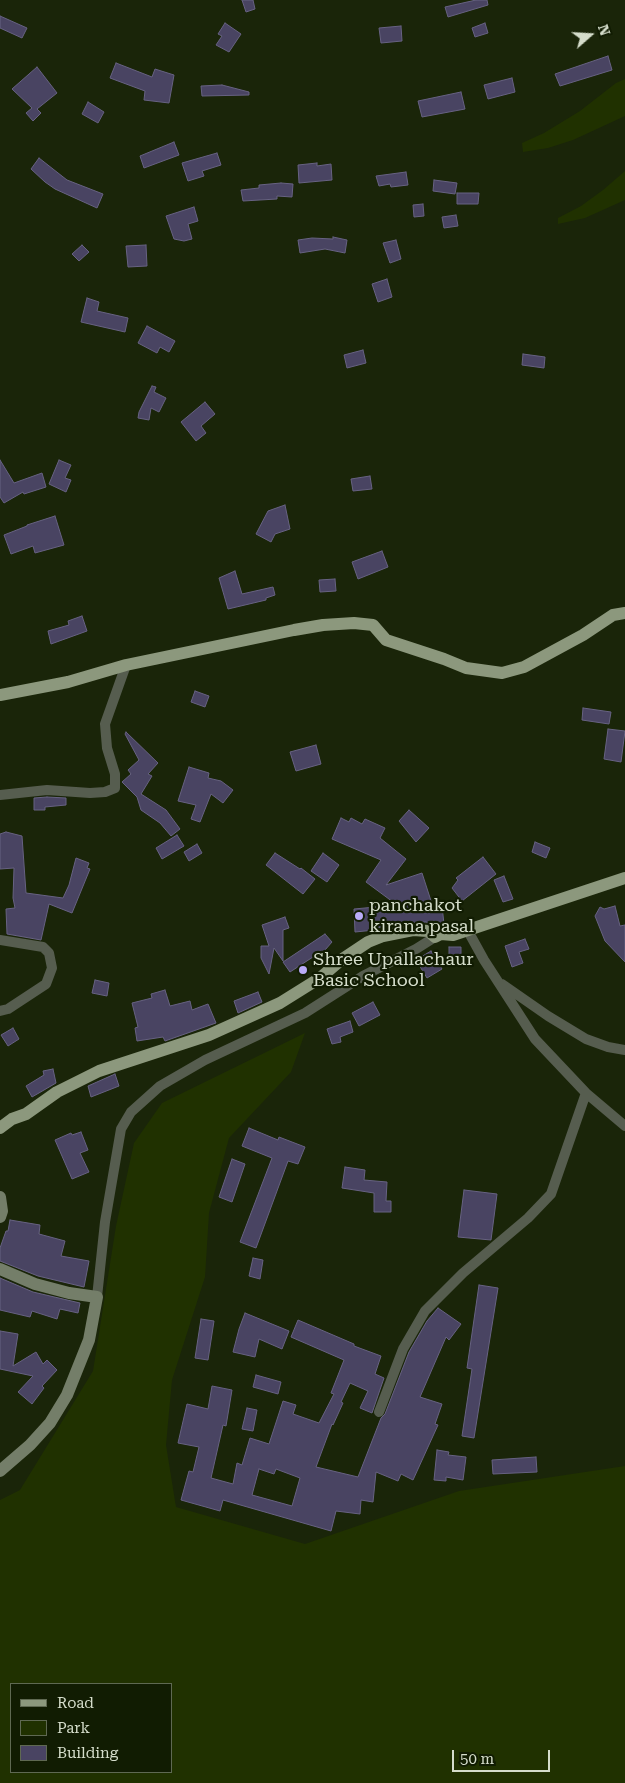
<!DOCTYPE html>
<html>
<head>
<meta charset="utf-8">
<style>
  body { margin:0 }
  #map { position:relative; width:625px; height:1783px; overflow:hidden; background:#1a2509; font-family:"Roboto Serif",serif }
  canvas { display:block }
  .legend { position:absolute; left:10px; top:1683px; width:162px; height:90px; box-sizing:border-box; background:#111c02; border:1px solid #5f6952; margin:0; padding:6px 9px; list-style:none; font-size:15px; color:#d5ddcb }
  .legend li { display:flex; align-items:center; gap:10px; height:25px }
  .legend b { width:25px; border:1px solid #5f6952 }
  .north { position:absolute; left:565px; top:10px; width:50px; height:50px; -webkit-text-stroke:4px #111c02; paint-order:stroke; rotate:71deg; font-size:14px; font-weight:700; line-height:20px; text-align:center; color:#d5ddcb }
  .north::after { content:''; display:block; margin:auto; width:18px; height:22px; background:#d5ddcb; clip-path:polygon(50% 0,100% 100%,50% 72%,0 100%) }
  .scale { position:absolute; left:452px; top:1750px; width:98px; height:22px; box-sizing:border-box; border:2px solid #d5ddcb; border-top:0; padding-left:6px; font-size:15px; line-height:18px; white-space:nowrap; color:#d5ddcb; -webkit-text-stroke:4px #111c02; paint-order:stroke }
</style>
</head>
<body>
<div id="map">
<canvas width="625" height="1783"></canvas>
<ul class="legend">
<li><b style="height:6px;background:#8c987d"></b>Road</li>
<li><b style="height:14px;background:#203100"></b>Park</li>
<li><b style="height:14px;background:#494462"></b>Building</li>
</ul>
<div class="north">N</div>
<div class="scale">50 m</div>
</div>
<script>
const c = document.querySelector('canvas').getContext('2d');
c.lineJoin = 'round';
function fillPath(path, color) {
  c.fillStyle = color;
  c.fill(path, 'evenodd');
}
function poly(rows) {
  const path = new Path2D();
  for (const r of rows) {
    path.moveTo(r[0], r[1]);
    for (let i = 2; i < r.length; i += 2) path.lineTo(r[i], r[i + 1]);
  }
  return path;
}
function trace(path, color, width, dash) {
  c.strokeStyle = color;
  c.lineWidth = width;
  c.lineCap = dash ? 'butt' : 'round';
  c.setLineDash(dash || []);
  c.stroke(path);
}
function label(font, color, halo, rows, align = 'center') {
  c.font = font + ' "Roboto Serif",serif';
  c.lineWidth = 4.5;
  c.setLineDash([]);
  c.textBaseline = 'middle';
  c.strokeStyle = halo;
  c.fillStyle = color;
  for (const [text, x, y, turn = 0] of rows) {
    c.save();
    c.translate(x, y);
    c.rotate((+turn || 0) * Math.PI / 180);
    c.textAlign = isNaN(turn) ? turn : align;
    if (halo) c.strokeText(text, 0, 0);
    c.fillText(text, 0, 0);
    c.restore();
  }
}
const green = poly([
  [625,79,625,116,573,140,548,148,523,152,522,143,544,133,580,111,616,83],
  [625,171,625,200,585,218,558,224,558,218,581,206,603,190],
  [305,1033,291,1072,229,1138,209,1213,205,1277,172,1380,166,1445,176,1507,305,1544,459,1491,625,1466,625,1783,0,1783,0,1500,20,1490,93,1371,116,1226,134,1143,162,1103],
  [11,1684,171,1684,171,1772,11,1772]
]);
const building = poly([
  [242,0,253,0,255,9,246,12,242,0],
  [476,0,487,0,488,5,448,17,445,7,476,0],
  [0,16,27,28,22,38,0,28,0,16],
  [225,23,241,34,229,52,216,45,222,36,218,34,225,23],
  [485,23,488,33,475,37,472,28,485,23],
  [401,26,402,41,381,43,379,28,401,26],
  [608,56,612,70,560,86,555,74,608,56],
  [116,63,152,77,155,69,174,75,169,103,144,100,145,91,110,78,116,63],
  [37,67,57,93,37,109,41,113,33,121,26,113,32,108,12,89,37,67],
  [512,78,515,92,488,99,484,85,512,78],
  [222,85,249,92,249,95,202,96,201,86,222,85],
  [461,92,465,109,422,117,418,101,461,92],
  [88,102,104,112,98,123,82,114,88,102],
  [174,142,179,155,144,168,140,156,174,142],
  [217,153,221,165,202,171,204,176,188,181,182,163,217,153],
  [39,158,67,180,103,194,97,208,55,189,45,182,31,169,39,158],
  [317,163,317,166,331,164,332,180,299,183,298,165,317,163],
  [406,172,408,185,391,187,390,184,379,186,376,176,406,172],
  [434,180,457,183,455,194,433,191,434,180],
  [281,183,293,184,292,197,277,196,277,199,243,201,241,190,259,188,259,185,281,183],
  [457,193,479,193,478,204,457,204,457,193],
  [423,204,424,216,414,217,413,205,423,204],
  [194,207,198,221,188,224,192,239,184,241,174,239,166,216,194,207],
  [456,215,458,226,444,228,442,217,456,215],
  [333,237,347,240,345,253,325,249,300,253,298,240,312,238,333,239,333,237],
  [396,240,401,259,390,263,383,243,396,240],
  [82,245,89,252,79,261,72,254,82,245],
  [146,245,147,266,128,267,126,246,146,245],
  [387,279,392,297,378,302,372,284,387,279],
  [87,298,99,302,97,311,128,318,125,332,81,322,87,298],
  [147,326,175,341,169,352,160,347,157,353,138,343,147,326],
  [363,350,366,363,347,368,344,355,363,350],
  [523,354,545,357,544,368,522,365,523,354],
  [152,386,156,387,154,392,166,398,159,412,151,408,149,420,138,418,139,412,152,386],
  [205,402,215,414,201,426,206,433,196,441,181,422,205,402],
  [0,460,14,483,42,473,46,487,24,494,23,492,4,503,0,497,0,460],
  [59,460,71,465,65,478,71,480,66,492,49,484,59,460],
  [370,476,372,489,353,491,351,479,370,476],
  [285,505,290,529,275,534,271,542,256,534,268,511,285,505],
  [55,516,64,545,35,553,33,546,11,554,4,535,27,526,27,525,55,516],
  [382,551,388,567,358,579,352,562,382,551],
  [235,571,242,594,273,587,275,595,266,598,266,600,228,609,219,578,235,571],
  [335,579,336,591,320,592,319,580,335,579],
  [82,616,87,631,51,644,48,631,69,625,68,621,82,616],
  [195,691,209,696,205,707,191,702,195,691],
  [583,708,611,712,609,724,582,720,583,708],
  [608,729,625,731,621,762,604,759,608,729],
  [126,732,158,763,148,774,152,776,141,794,166,810,180,829,171,836,160,823,141,810,137,797,122,782,131,774,128,770,139,760,125,734,126,732],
  [316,745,321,764,296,771,290,752,316,745],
  [189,767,209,773,208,778,221,781,233,790,223,803,211,794,200,822,191,819,196,805,178,801,189,767],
  [47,797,66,798,66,805,45,807,45,810,34,810,34,798,47,797],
  [409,810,429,828,416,842,399,821,409,810],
  [341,818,349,822,351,818,362,824,365,819,385,828,380,838,406,859,386,885,422,873,433,907,442,906,444,924,434,925,426,922,403,923,376,928,375,930,355,932,354,909,397,905,366,882,381,860,332,839,341,818],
  [6,832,22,836,26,893,63,898,69,885,76,858,89,863,87,868,90,869,72,913,49,904,41,940,7,934,6,909,15,908,13,898,14,868,0,869,0,834,6,832],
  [177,835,184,846,162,859,156,848,177,835],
  [535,842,550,848,546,858,532,852,535,842],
  [197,844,202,853,189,861,184,852,197,844],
  [275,853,300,869,301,868,315,879,303,894,266,865,275,853],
  [323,853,339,865,327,882,311,871,323,853],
  [483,857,496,874,462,901,452,888,458,880,456,878,483,857],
  [504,876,513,899,503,902,494,880,504,876],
  [615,906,620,926,625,925,625,962,605,941,595,916,600,907,604,909,615,906],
  [285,917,289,928,283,930,283,961,274,948,269,974,261,958,261,946,269,946,262,925,285,917],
  [325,934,332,942,325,950,332,957,324,964,316,955,290,972,283,962,325,934],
  [525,939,529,949,519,952,523,963,512,967,505,946,525,939],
  [449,947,461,947,461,965,449,966,449,947],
  [431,951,442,969,427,978,416,960,431,951],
  [95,980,109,983,107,996,92,993,95,980],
  [165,990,170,1006,190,1001,192,1010,208,1004,216,1023,165,1041,163,1037,137,1041,135,1028,138,1027,132,1003,152,998,151,994,165,990],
  [258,992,262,1002,238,1013,234,1001,258,992],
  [373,1002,380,1015,359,1026,352,1013,373,1002],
  [350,1021,353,1032,340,1037,341,1042,332,1044,327,1029,350,1021],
  [13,1028,19,1039,8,1046,1,1035,13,1028],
  [53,1069,56,1083,32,1097,26,1086,44,1075,43,1071,53,1069],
  [115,1074,119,1086,91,1097,88,1086,115,1074],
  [249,1128,278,1140,279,1137,305,1147,298,1164,288,1161,256,1248,240,1242,272,1158,242,1146,249,1128],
  [81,1132,88,1150,80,1153,89,1172,72,1179,55,1140,71,1133,72,1135,81,1132],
  [232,1159,245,1164,232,1202,219,1197,232,1159],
  [345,1167,365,1170,364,1180,387,1182,386,1201,391,1201,391,1212,374,1212,374,1193,342,1188,345,1167],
  [464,1190,497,1194,491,1240,458,1237,464,1190],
  [10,1220,40,1225,39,1234,65,1241,61,1256,89,1261,84,1287,38,1276,0,1261,0,1248,6,1231,8,1231,10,1220],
  [253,1258,263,1260,260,1279,249,1276,253,1258],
  [0,1278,33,1292,80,1303,78,1313,60,1309,57,1319,32,1311,30,1317,0,1310,0,1278],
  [479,1285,498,1288,474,1438,462,1436,472,1369,467,1368,479,1285],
  [438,1308,461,1324,449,1340,446,1337,420,1397,442,1404,435,1424,438,1425,413,1480,401,1474,398,1481,376,1472,373,1502,361,1500,360,1514,336,1511,331,1531,223,1500,220,1511,181,1500,189,1471,193,1472,199,1447,178,1443,187,1404,208,1409,212,1386,232,1390,226,1426,223,1425,211,1478,233,1484,237,1463,242,1465,250,1438,269,1444,283,1401,296,1405,293,1414,319,1423,334,1394,331,1393,344,1360,291,1337,298,1320,354,1344,354,1346,381,1356,375,1374,384,1378,372,1413,360,1408,368,1391,350,1383,341,1402,343,1403,333,1425,332,1424,316,1467,358,1477,381,1418,385,1414,409,1352,427,1321,438,1308],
  [259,1469,274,1474,276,1469,300,1478,292,1506,252,1495,259,1469],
  [245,1313,289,1331,282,1349,259,1339,255,1357,233,1352,239,1329,245,1313],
  [201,1319,214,1321,208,1360,195,1358,201,1319],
  [0,1331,18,1334,13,1366,36,1352,43,1364,47,1360,57,1370,42,1386,44,1388,32,1404,18,1392,33,1376,0,1369,0,1331],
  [256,1375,281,1382,278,1394,253,1387,256,1375],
  [247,1408,257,1410,253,1431,242,1429,247,1408],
  [437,1450,449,1452,448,1455,466,1457,463,1480,446,1477,446,1481,434,1480,437,1450],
  [536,1457,537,1472,493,1474,492,1460,536,1457]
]);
const street = poly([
  [0,795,47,790,90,793,105,792,115,788,115,774,107,748,105,724,126,665],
  [468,931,484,960,535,1039,586,1093,625,1126],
  [0,940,43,947,49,953,52,968,46,984,8,1009,0,1011],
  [502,984,548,1016,586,1039,608,1047,625,1050],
  [97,1297,105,1222,121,1129,131,1112,160,1086,205,1060,305,1013,363,976,416,949,435,937],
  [379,1412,403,1349,425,1311,463,1273,528,1218,551,1194,586,1093]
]);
const secondary = poly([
  [0,1197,2,1211,0,1217],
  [0,1269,35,1284,69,1293,97,1297,89,1340,67,1395,50,1423,30,1445,0,1471]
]);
const primary = poly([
  [0,695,68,682,126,665,294,630,323,625,354,623,373,625,386,640,444,659,466,668,502,673,524,667,583,635,613,615,625,613],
  [0,1128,12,1119,26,1114,57,1092,99,1071,209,1035,280,1003,320,978,341,960,368,942,383,936,413,930,428,931,435,937,441,934,453,935,625,878]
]);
const markers = [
  [359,916,5,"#b9abf7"],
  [303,970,5,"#b9abf7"]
];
const poiNames = [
  ["panchakot",369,906],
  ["kirana pasal",369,927],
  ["Shree Upallachaur",313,960],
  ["Basic School",313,981]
];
fillPath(green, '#203100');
fillPath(building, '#494462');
trace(building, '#676282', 1);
trace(street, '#565d4f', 10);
trace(secondary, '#747e69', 12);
trace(primary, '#8c987d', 12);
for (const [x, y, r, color] of markers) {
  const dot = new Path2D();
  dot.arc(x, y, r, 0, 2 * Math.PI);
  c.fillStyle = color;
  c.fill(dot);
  trace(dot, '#111c02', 2);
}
label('18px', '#d5ddcb', '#111c02', poiNames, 'left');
</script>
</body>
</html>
